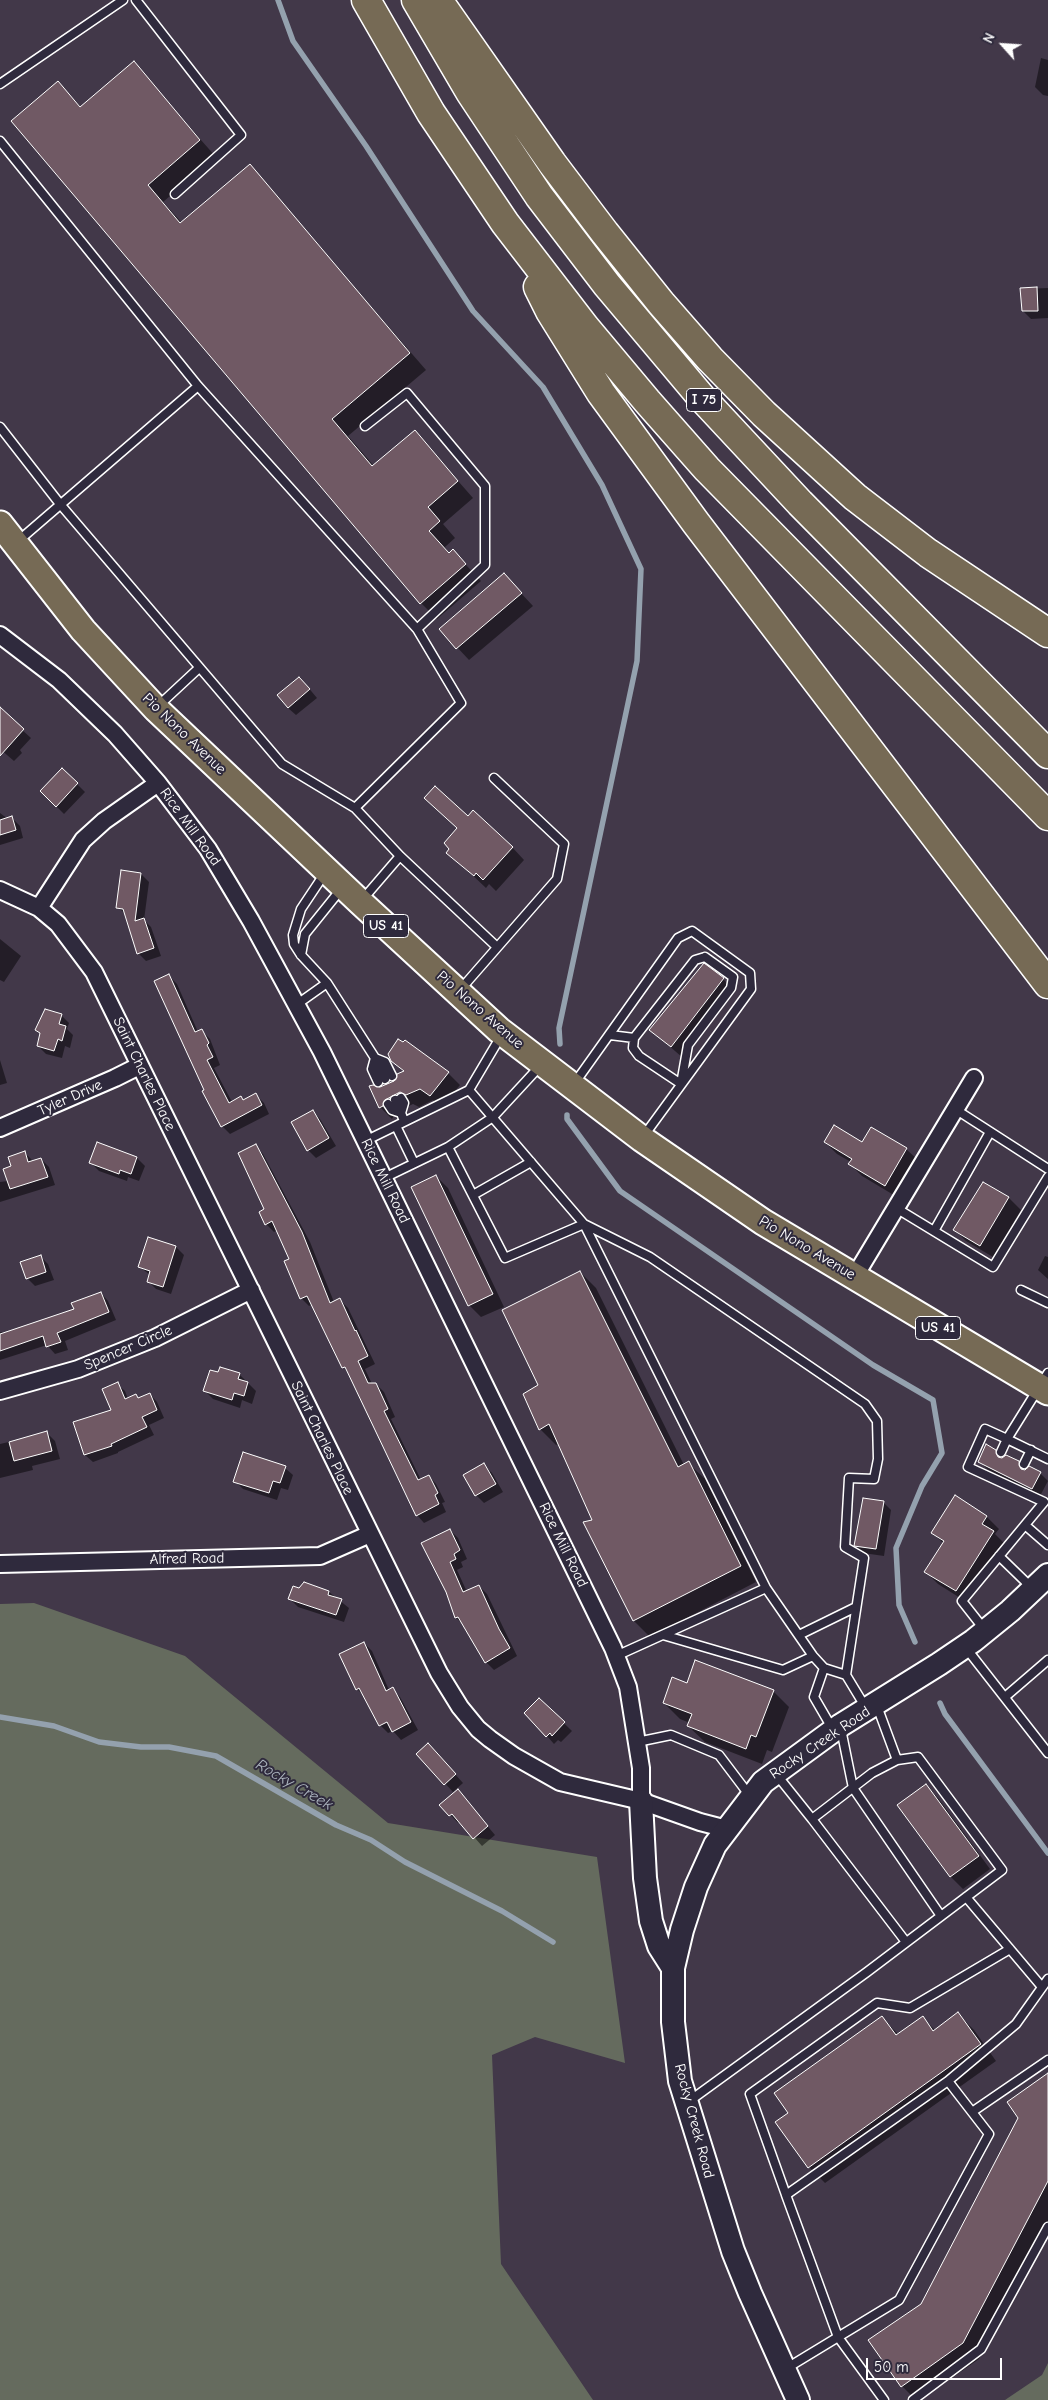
<!DOCTYPE html>
<html>
<head>
<meta charset="utf-8">
<style>
  body { margin:0 }
  #map { position:relative; width:1048px; height:2400px; overflow:hidden; background:#423849; font-family:"Comic Neue",sans-serif }
  canvas { display:block }
  .north { position:absolute; left:978px; top:20px; width:50px; height:50px; -webkit-text-stroke:4px #2f2a3d; paint-order:stroke; rotate:296deg; font-size:14px; font-weight:700; line-height:20px; text-align:center; color:#fff }
  .north::after { content:''; display:block; margin:auto; width:18px; height:22px; background:#fff; clip-path:polygon(50% 0,100% 100%,50% 72%,0 100%) }
  .scale { position:absolute; left:866px; top:2358px; width:136px; height:22px; box-sizing:border-box; border:2px solid #fff; border-top:0; padding-left:6px; font-size:15px; line-height:18px; white-space:nowrap; color:#fff; -webkit-text-stroke:4px #2f2a3d; paint-order:stroke }
</style>
</head>
<body>
<div id="map">
<canvas width="1048" height="2400"></canvas>
<div class="north">N</div>
<div class="scale">50 m</div>
</div>
<script>
const c = document.querySelector('canvas').getContext('2d');
c.lineJoin = 'round';
function fillPath(path, color) {
  c.fillStyle = color;
  c.fill(path, 'evenodd');
}
function poly(rows) {
  const path = new Path2D();
  for (const r of rows) {
    path.moveTo(r[0], r[1]);
    for (let i = 2; i < r.length; i += 2) path.lineTo(r[i], r[i + 1]);
  }
  return path;
}
function trace(path, color, width, dash) {
  c.strokeStyle = color;
  c.lineWidth = width;
  c.lineCap = dash ? 'butt' : 'round';
  c.setLineDash(dash || []);
  c.stroke(path);
}
function label(font, color, halo, rows, align = 'center') {
  c.font = font + ' "Comic Neue",sans-serif';
  c.lineWidth = 4;
  c.setLineDash([]);
  c.textBaseline = 'middle';
  c.strokeStyle = halo;
  c.fillStyle = color;
  for (const [text, x, y, turn = 0] of rows) {
    c.save();
    c.translate(x, y);
    c.rotate((+turn || 0) * Math.PI / 180);
    c.textAlign = isNaN(turn) ? turn : align;
    if (halo) c.strokeText(text, 0, 0);
    c.fillText(text, 0, 0);
    c.restore();
  }
}
const green = poly([
  [34,1603,185,1656,388,1823,597,1857,625,2063,535,2037,492,2055,501,2264,593,2400,0,2400,0,1604],
  [1048,2363,1048,2400,1005,2400,1042,2375]
]);
const shadow = poly([
  [1041,58,1048,60,1048,96,1043,95,1035,87],
  [133,63,216,157,163,202,182,223,249,166,426,370,348,436,374,466,415,432,473,498,443,524,455,538,445,547,450,554,453,551,481,581,437,619,421,603,58,83,81,107],
  [1048,288,1048,318,1031,319,1023,311,1022,289],
  [504,575,533,606,469,660,441,630],
  [307,686,317,698,296,715,288,708],
  [0,710,31,738,20,750,22,753,14,761,0,749],
  [62,769,85,792,64,814,41,791],
  [0,813,8,819,12,818,20,826,23,838,0,845],
  [468,818,512,847,524,860,496,891,489,884,486,888,448,852],
  [141,874,149,882,144,920,151,927,161,956,146,961,138,953,126,915,118,907],
  [0,939,21,956,4,982,0,980],
  [702,965,723,979,735,991,683,1058,651,1030],
  [169,976,177,984,198,1032,202,1031,210,1039,220,1065,214,1068,232,1102,241,1098,244,1101,256,1095,264,1103,269,1114,230,1134,222,1126,206,1090],
  [61,1015,69,1023,67,1029,73,1035,70,1048,65,1046,62,1058,46,1054,38,1046],
  [405,1041,448,1073,460,1085,442,1107,433,1100,419,1107,413,1104,396,1112,392,1119,380,1107,380,1089,395,1082,404,1072,392,1060],
  [0,1060,7,1083,0,1085],
  [313,1111,320,1119,336,1146,316,1158,308,1150],
  [872,1128,906,1149,919,1161,897,1197,862,1176,850,1164,851,1162,837,1154,825,1142,863,1144],
  [98,1144,137,1158,145,1166,139,1181,128,1177,127,1181,99,1171,91,1163],
  [255,1146,263,1154,310,1242,334,1302,340,1300,348,1308,375,1364,365,1369,372,1384,376,1384,384,1392,395,1417,391,1419,421,1480,429,1476,436,1484,445,1502,442,1503,446,1512,424,1523,417,1515,349,1373,344,1367,313,1304,309,1306,301,1298,291,1260,278,1230,274,1232,266,1224,261,1213,265,1210],
  [25,1153,33,1161,41,1159,49,1167,55,1185,0,1202,0,1182,8,1181,13,1167],
  [436,1176,448,1188,504,1307,481,1317,469,1305],
  [984,1183,1009,1198,1021,1210,993,1257,966,1241,954,1229],
  [176,1247,184,1255,171,1294,156,1289,148,1281,150,1275,140,1267],
  [1045,1256,1048,1257,1048,1279,1038,1270],
  [41,1257,48,1264,54,1280,35,1286,27,1278],
  [580,1272,596,1288,684,1465,688,1463,705,1479,756,1582,650,1637,634,1621,584,1523,593,1521,559,1444,556,1445,540,1429,540,1385],
  [101,1293,108,1301,116,1320,65,1341,68,1350,55,1354,47,1345,0,1360,0,1332,6,1333,75,1310],
  [239,1374,256,1391,252,1404,242,1400,240,1408,213,1399,205,1391],
  [117,1384,125,1391,128,1399,136,1396,139,1399,150,1394,157,1402,164,1418,149,1425,154,1435,118,1452,118,1453,93,1462,85,1455,74,1424,113,1410],
  [47,1433,55,1441,60,1459,32,1466,33,1470,0,1478,0,1444],
  [995,1451,1003,1458,1018,1462,1026,1470,1040,1473,1048,1481,1040,1496,987,1469,979,1461],
  [484,1465,492,1473,503,1492,484,1503,476,1495],
  [285,1468,293,1475,288,1490,281,1488,277,1500,243,1489,235,1481],
  [956,1497,987,1517,999,1529,995,1534,1005,1544,968,1603,938,1584,926,1572,944,1544,933,1533],
  [883,1502,891,1510,884,1556,863,1553,855,1545],
  [450,1530,458,1538,467,1559,461,1562,463,1567,457,1570,467,1592,479,1586,487,1594,517,1656,494,1670,486,1662,464,1625,456,1618,447,1592],
  [329,1592,349,1608,344,1622,298,1607,290,1599],
  [364,1643,372,1651,389,1690,392,1689,400,1697,418,1730,401,1740,393,1731,388,1733,380,1725,365,1697,357,1689],
  [687,1684,773,1691,789,1707,772,1752,767,1750,762,1764,705,1742,688,1726,690,1723,680,1719,664,1703],
  [539,1699,572,1731,561,1742,558,1740,554,1744,547,1736],
  [436,1753,463,1783,453,1792,418,1754],
  [926,1786,938,1798,990,1869,963,1889,951,1877,899,1806],
  [458,1791,495,1835,482,1846,460,1821,458,1823,441,1805],
  [958,2014,974,2030,996,2061,825,2183,809,2167,790,2113,882,2018,899,2035,923,2018,935,2030],
  [1048,2074,1048,2227,979,2359,920,2400,916,2400,902,2386,922,2304]
]);
const stream = poly([
  [278,0,293,41,366,146,473,311,543,387,602,485,641,569,637,661,559,1028,560,1044],
  [567,1115,567,1119,620,1191,873,1365,933,1400,942,1453,922,1486,896,1548,899,1605,915,1642],
  [940,1703,945,1714,1048,1853],
  [0,1717,54,1726,99,1742,141,1747,169,1747,216,1756,336,1825,371,1840,405,1862,502,1911,553,1942]
]);
const building = poly([
  [134,61,200,140,148,185,180,223,250,164,410,353,332,419,372,466,415,430,458,481,428,507,440,521,429,531,449,553,453,549,466,564,420,604,11,121,58,81,80,107,134,61],
  [1037,287,1038,311,1022,311,1020,288,1037,287],
  [504,573,522,593,456,649,439,629,504,573],
  [299,677,310,689,288,708,277,695,299,677],
  [0,707,24,729,0,756,0,707],
  [62,768,78,783,56,807,40,791,62,768],
  [435,786,468,816,473,810,513,847,483,880,476,873,474,876,446,853,449,849,444,843,457,828,424,798,435,786],
  [12,816,16,830,0,835,0,820,12,816],
  [121,870,141,873,135,921,144,918,154,948,137,954,123,909,116,908,121,870],
  [704,963,724,978,671,1047,649,1030,704,963],
  [169,974,195,1032,202,1029,209,1043,207,1045,213,1057,207,1060,229,1103,241,1096,243,1100,256,1093,262,1105,221,1127,202,1091,204,1090,154,981,169,974],
  [45,1009,62,1014,59,1024,66,1026,62,1041,58,1039,54,1051,37,1046,40,1033,35,1030,45,1009],
  [398,1039,403,1042,405,1040,449,1072,430,1096,420,1089,406,1095,400,1092,385,1100,383,1106,379,1108,369,1086,373,1085,380,1087,394,1081,397,1074,404,1071,391,1061,388,1054,398,1039],
  [313,1110,329,1138,307,1151,291,1122,313,1110],
  [834,1125,862,1142,871,1127,907,1148,885,1186,848,1164,852,1159,824,1142,834,1125],
  [97,1142,137,1157,131,1174,120,1170,119,1174,89,1163,97,1142],
  [256,1144,302,1232,330,1303,340,1298,355,1331,356,1330,368,1356,358,1361,368,1383,376,1383,388,1409,384,1411,418,1480,429,1475,438,1493,435,1495,439,1504,416,1516,345,1367,342,1368,307,1296,300,1299,284,1261,289,1259,272,1221,265,1225,259,1212,264,1209,238,1153,256,1144],
  [25,1151,28,1162,41,1158,48,1177,10,1189,3,1169,11,1166,8,1157,25,1151],
  [436,1175,493,1294,468,1306,411,1187,436,1175],
  [983,1182,1009,1197,980,1246,953,1230,983,1182],
  [148,1237,176,1246,163,1287,147,1282,150,1271,138,1267,148,1237],
  [41,1255,46,1272,26,1279,20,1262,41,1255],
  [580,1271,678,1467,689,1461,741,1566,633,1621,583,1522,592,1520,549,1424,539,1430,523,1394,538,1385,502,1310,580,1271],
  [101,1292,109,1312,57,1333,61,1342,46,1347,43,1336,0,1351,0,1334,74,1309,71,1303,101,1292],
  [220,1367,240,1373,238,1379,248,1382,244,1396,234,1393,232,1400,203,1391,210,1370,218,1372,220,1367],
  [118,1382,125,1399,136,1394,138,1398,150,1393,157,1410,142,1417,147,1427,111,1444,112,1446,84,1455,73,1422,111,1410,102,1389,118,1382],
  [47,1431,52,1451,14,1461,9,1442,47,1431],
  [986,1444,996,1450,998,1457,1002,1458,1006,1455,1019,1461,1021,1469,1025,1470,1029,1466,1041,1472,1032,1489,978,1462,986,1444],
  [243,1452,286,1466,280,1483,273,1481,269,1493,233,1482,243,1452],
  [484,1463,496,1484,475,1496,463,1475,484,1463],
  [955,1495,987,1516,982,1524,994,1531,956,1591,924,1572,944,1541,931,1533,955,1495],
  [863,1498,884,1501,876,1549,854,1546,863,1498],
  [450,1529,460,1550,454,1554,456,1559,450,1562,463,1592,479,1585,499,1629,510,1648,485,1663,458,1617,455,1618,446,1592,421,1543,450,1529],
  [304,1582,329,1591,328,1595,342,1599,336,1615,288,1599,293,1586,299,1588,304,1582],
  [364,1642,386,1691,393,1687,411,1722,392,1732,387,1722,379,1726,359,1688,356,1690,339,1654,364,1642],
  [695,1660,774,1690,756,1737,751,1735,746,1749,687,1726,692,1714,663,1703,672,1677,687,1683,695,1660],
  [539,1698,565,1722,552,1736,550,1733,546,1737,524,1713,539,1698],
  [428,1743,456,1774,444,1785,416,1754,428,1743],
  [926,1784,979,1856,950,1877,897,1805,926,1784],
  [458,1789,488,1826,473,1839,452,1814,449,1816,439,1805,458,1789],
  [958,2012,981,2044,808,2168,775,2122,788,2113,774,2093,882,2016,896,2035,923,2016,933,2031,958,2012],
  [1048,2073,1048,2181,963,2343,901,2387,868,2340,921,2304,1018,2118,1007,2102,1048,2073]
]);
const lane = poly([
  [136,0,241,135,175,194],
  [0,84,123,0],
  [0,141,198,386,417,629],
  [365,426,407,393,485,486,485,565,417,629,461,703,355,808,400,856,497,947],
  [0,427,60,504,282,764,355,808],
  [17,542,198,386],
  [157,707,199,668],
  [325,873,301,909,293,935,294,944,301,955,327,983,375,1058,385,1062,392,1076],
  [363,899,400,856],
  [301,955,305,934,342,888],
  [705,957,733,977,731,988,688,1045,681,1084,639,1056,633,1048,634,1038,695,960,705,957],
  [460,990,557,879,564,844,494,778],
  [296,1005,327,983],
  [610,1035,634,1038],
  [378,1082,372,1069,375,1058,385,1079],
  [574,1084,678,938,692,931,750,973,751,989,643,1137],
  [469,1090,584,1224,766,1588,813,1656,824,1668],
  [395,1100,401,1113],
  [388,1104,392,1110,401,1113,404,1121],
  [955,1109,1048,1169],
  [401,1113,404,1103,401,1098],
  [396,1126,414,1163],
  [365,1141,469,1090,501,1036],
  [448,1147,505,1258,584,1224,650,1257,865,1404,877,1421,878,1459,874,1479,849,1478,845,1547,864,1558,846,1675],
  [384,1178,448,1147,493,1117,541,1065],
  [473,1195,531,1162],
  [896,1208,993,1267,1048,1177],
  [934,1231,990,1132],
  [1021,1290,1048,1303],
  [1001,1452,1007,1439,1048,1459],
  [1024,1464,1031,1450],
  [1025,1525,1048,1545],
  [999,1556,1032,1588],
  [984,1629,962,1601,1044,1502,968,1467,985,1429,1007,1439,1048,1373],
  [663,1635,783,1670,813,1656],
  [799,1635,856,1607],
  [966,1648,1048,1753],
  [616,1656,766,1588],
  [1005,1697,1048,1660],
  [877,1706,897,1760],
  [832,1728,814,1697,824,1668,846,1675,866,1708],
  [841,1729,853,1788,941,1916],
  [637,1742,671,1735,719,1755,750,1796],
  [812,1819,906,1942],
  [966,1897,1042,1987],
  [948,2081,786,2195,750,2094,877,2003,910,2008,1010,1949],
  [688,2102,867,1972,1002,1870,918,1757,897,1760,872,1773,812,1819,776,1774],
  [972,2112,1048,2060],
  [786,2195,838,2337,884,2400],
  [787,2368,899,2300,989,2134,948,2081,1016,2024,1048,1979],
  [913,2400,981,2349,1048,2227]
]);
const street = poly([
  [0,635,59,680,115,734,158,783,208,849,251,921,322,1052,613,1648,628,1687,641,1768,641,1801],
  [0,890,39,908,58,924,94,972,439,1673,460,1707,478,1729,490,1739,514,1756,560,1782,641,1801,700,1822,727,1829],
  [39,908,83,840,104,821,158,783],
  [0,1128,115,1078,139,1066],
  [855,1276,974,1078],
  [0,1391,78,1369,155,1338,251,1290],
  [0,1564,320,1556,370,1534]
]);
const secondary = poly([
  [641,1801,645,1878,651,1921,659,1946,673,1968],
  [798,2400,750,2293,733,2251,680,2081,673,2022,673,1968,682,1930,696,1887,715,1845,763,1782,841,1725,939,1664,973,1641,1010,1611,1048,1575]
]);
const primary = poly([
  [0,524,83,630,156,709,360,902,499,1030,642,1139,763,1222,1048,1392]
]);
const highway = poly([
  [366,0,431,113,505,223,585,327,647,401,707,469,1048,816],
  [416,0,470,92,539,196,607,285,702,398,800,503,1048,754],
  [438,0,552,163,605,233,661,303,710,359,764,414,855,497,928,553,1048,633],
  [538,287,550,311,601,393,696,523,1048,984]
]);
const shields = [
  [704,400,35],
  [386,926,45],
  [938,1328,45]
];
const shieldNames = [
  ["I 75",704,400],
  ["US 41",386,926],
  ["US 41",938,1328]
];
const streetNames = [
  ["Pio Nono Avenue",184,734,44],
  ["Rice Mill Road",190,827,54],
  ["Pio Nono Avenue",480,1010,41],
  ["Saint Charles Place",144,1074,64],
  ["Tyler Drive",70,1098,-24],
  ["Rice Mill Road",385,1181,64],
  ["Pio Nono Avenue",807,1248,31],
  ["Spencer Circle",128,1348,-23],
  ["Saint Charles Place",322,1438,64],
  ["Rice Mill Road",563,1545,64],
  ["Alfred Road",187,1559,-1],
  ["Rocky Creek Road",820,1743,-34],
  ["Rocky Creek Road",694,2121,75]
];
const waterNames = [
  ["Rocky Creek",294,1785,30]
];
fillPath(green, '#656b5e');
fillPath(shadow, '#0007');
trace(stream, '#94a1ae', 5.5);
fillPath(building, '#705964');
trace(building, '#fff', 1);
trace(lane, '#fff', 11);
trace(street, '#fff', 20);
trace(secondary, '#fff', 26);
trace(primary, '#fff', 29);
trace(highway, '#fff', 31);
trace(lane, '#2f2a3d', 8);
trace(street, '#2f2a3d', 16);
trace(secondary, '#2f2a3d', 22);
trace(primary, '#766a55', 25);
trace(highway, '#766a55', 28);
for (const [x, y, w] of shields) {
  const box = new Path2D();
  box.roundRect(x - w / 2, y - 11.5, w, 23, 4);
  c.fillStyle = '#2f2a3d';
  c.fill(box);
  trace(box, '#fff', 1);
}
label('bold 14px', '#fff', null, shieldNames);
label('15px', '#fff', '#2f2a3d', streetNames);
label('italic 16px', '#afb8c2', '#2f2a3d', waterNames);
</script>
</body>
</html>
